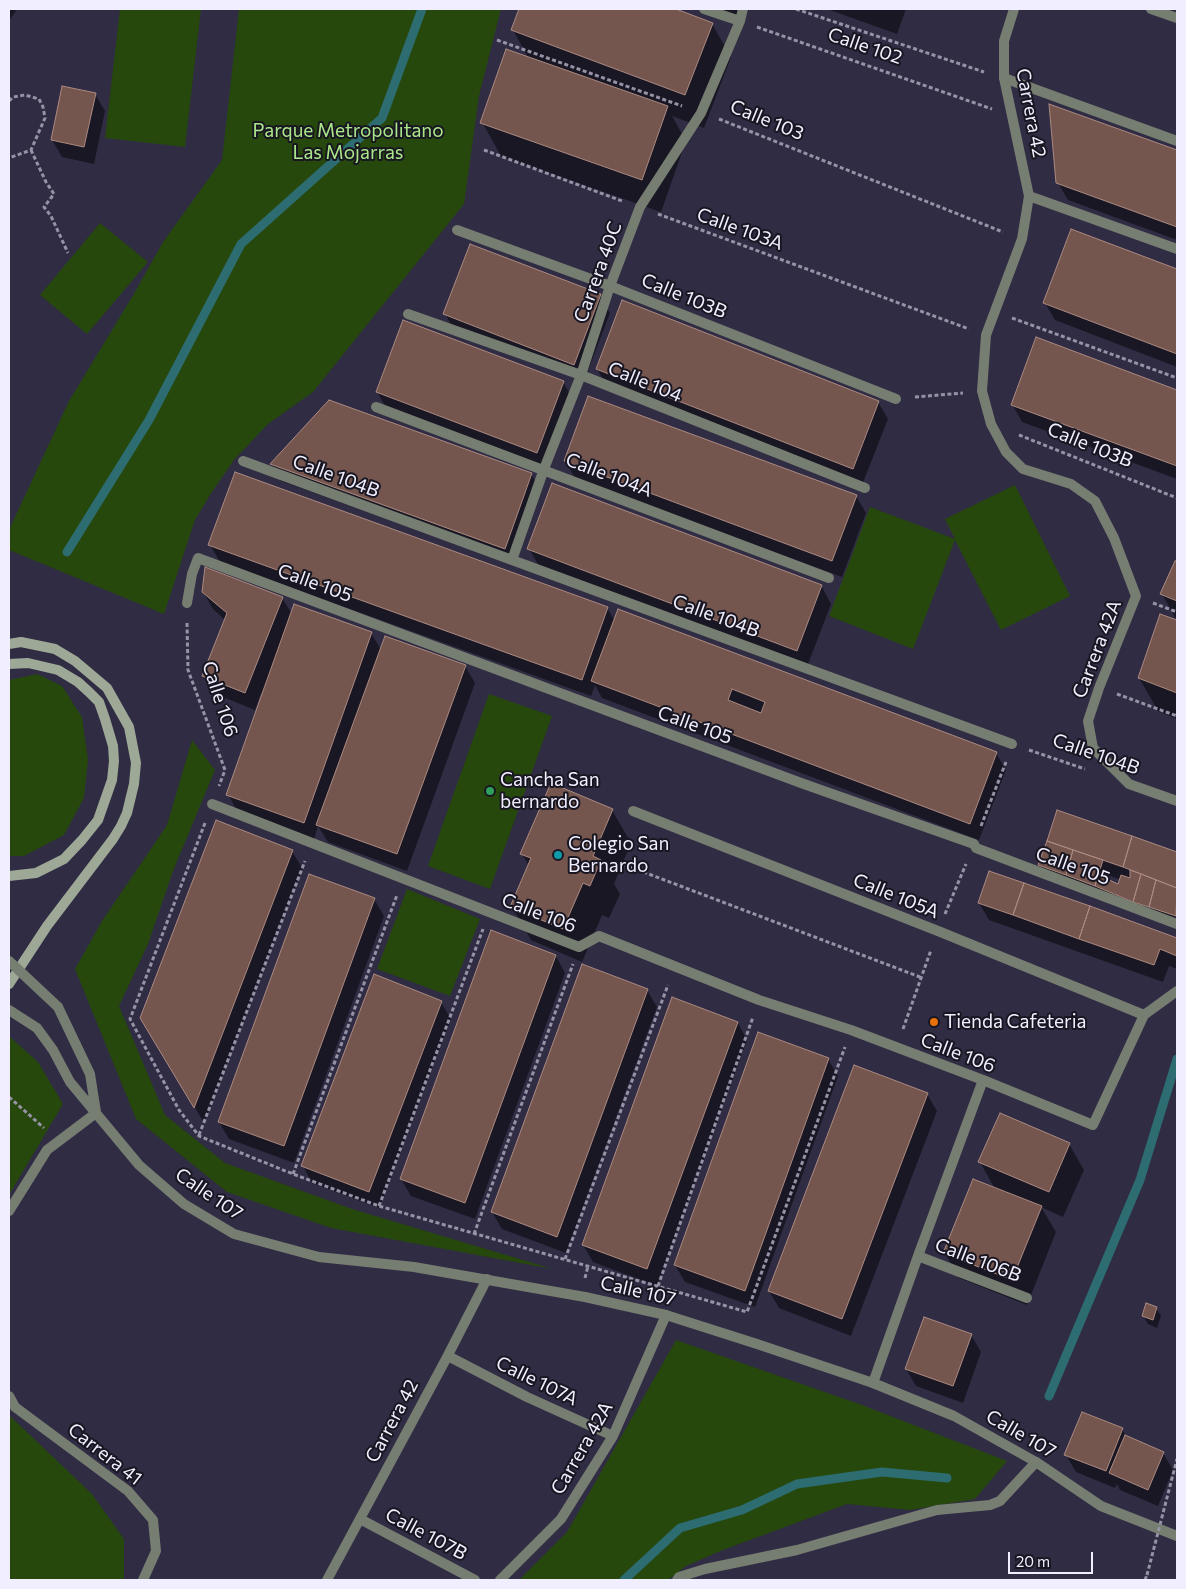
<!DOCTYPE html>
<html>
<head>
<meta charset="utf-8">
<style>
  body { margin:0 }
  #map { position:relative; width:1186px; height:1589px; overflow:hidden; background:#302c44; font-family:Commissioner,sans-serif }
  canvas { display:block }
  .frame { position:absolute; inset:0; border:10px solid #f1efff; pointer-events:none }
  .scale { position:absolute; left:1008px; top:1552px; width:85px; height:22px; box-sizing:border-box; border:2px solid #f1efff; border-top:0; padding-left:6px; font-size:15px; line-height:18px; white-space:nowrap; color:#f1efff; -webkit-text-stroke:4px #181621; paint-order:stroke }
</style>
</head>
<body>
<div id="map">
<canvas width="1186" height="1589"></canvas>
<div class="frame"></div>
<div class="scale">20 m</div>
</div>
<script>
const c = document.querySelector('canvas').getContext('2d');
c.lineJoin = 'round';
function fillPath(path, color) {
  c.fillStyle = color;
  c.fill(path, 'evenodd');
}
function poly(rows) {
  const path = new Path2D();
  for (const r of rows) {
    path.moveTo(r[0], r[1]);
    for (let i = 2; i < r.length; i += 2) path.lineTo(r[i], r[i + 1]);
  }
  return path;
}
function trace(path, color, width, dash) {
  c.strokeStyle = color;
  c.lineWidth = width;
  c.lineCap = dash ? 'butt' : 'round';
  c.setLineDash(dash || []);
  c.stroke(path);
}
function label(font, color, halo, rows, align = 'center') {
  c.font = font + ' Commissioner,sans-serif';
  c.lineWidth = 4;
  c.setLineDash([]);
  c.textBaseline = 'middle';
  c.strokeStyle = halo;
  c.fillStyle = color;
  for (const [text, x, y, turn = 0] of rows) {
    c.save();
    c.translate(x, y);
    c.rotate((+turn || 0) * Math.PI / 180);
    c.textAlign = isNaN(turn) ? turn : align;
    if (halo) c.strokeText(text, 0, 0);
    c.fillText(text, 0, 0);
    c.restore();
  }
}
const green = poly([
  [120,9,201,9,185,147,105,138],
  [239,9,501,9,479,96,464,204,313,392,268,424,234,460,210,495,195,520,164,614,9,550,9,530,69,401,132,297,163,242,222,160],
  [100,223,148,262,87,334,40,295],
  [1015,485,1070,596,1001,630,955,540,913,649,829,616,870,507,955,539,945,519],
  [37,674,62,686,82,717,88,760,84,798,64,835,24,856,9,856,9,680],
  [489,694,552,716,490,889,428,866],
  [192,740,215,770,173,871,148,944,119,1006,165,1115,225,1163,352,1209,553,1269,331,1228,227,1192,136,1119,75,969,102,921,167,825],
  [407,889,480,919,450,996,377,969],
  [9,1036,38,1062,63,1104,9,1195],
  [676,1340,862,1405,1007,1461,975,1499,910,1510,847,1504,723,1550,686,1566,668,1580,519,1580,567,1532],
  [9,1415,92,1494,124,1539,124,1580,9,1580]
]);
const shadow = poly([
  [9,9,17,9,9,21],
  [521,9,672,9,712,24,731,57,704,128,672,116,686,141,661,212,501,156,482,122,529,59,513,30],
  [695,9,749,9,743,26],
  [827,9,906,9,897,34],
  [95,94,105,111,94,164,62,157,52,140],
  [1050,106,1177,152,1177,240,1068,200,1058,183],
  [1072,231,1177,271,1177,367,1055,320,1045,303],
  [471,246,600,296,610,313,584,381,455,331,445,314],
  [1036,339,1177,391,1177,479,1022,422,1012,404],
  [597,369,878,402,888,419,862,485,607,386],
  [563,382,573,399,547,470,387,409,377,392],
  [565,461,856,496,866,513,842,577,575,478],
  [271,464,531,474,541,491,515,565,281,481],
  [553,485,822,587,831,604,807,667,539,566,529,549],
  [210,545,607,608,615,621,996,753,1006,770,979,840,602,698,595,685,591,696,220,562],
  [1176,562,1177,563,1177,621,1162,594],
  [203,592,282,598,292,614,371,633,381,650,465,666,475,683,407,871,328,842,318,826,314,839,237,811,228,794,263,694,261,693,255,710,213,693,203,676,225,620,213,609],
  [1161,616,1177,622,1177,719,1158,711,1139,678],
  [612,810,631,843,614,884,620,894,609,918,602,915,582,962,531,940,512,907,529,866,522,854],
  [1058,811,1177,853,1177,922,1045,873,1040,865],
  [1105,874,1121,880,1119,886,1104,879],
  [292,851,302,868,204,1123,142,1017],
  [990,873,1177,939,1177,969,1169,966,1163,982,989,920,979,903],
  [374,899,384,916,294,1163,229,1139,219,1122],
  [556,956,565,973,475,1219,411,1196,401,1179],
  [647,990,657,1007,566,1253,502,1229,492,1212],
  [441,1002,451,1019,379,1208,312,1183,303,1166],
  [738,1023,747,1040,657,1286,593,1262,583,1245],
  [828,1059,838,1076,755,1307,685,1282,675,1265],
  [927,1094,937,1111,851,1336,779,1308,769,1291],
  [1069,1144,1084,1170,1063,1217,1041,1207,1056,1232,1027,1305,959,1278,945,1253,995,1189,980,1162],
  [1156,1308,1161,1316,1157,1328,1148,1324,1143,1316],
  [971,1335,981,1352,963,1403,916,1386,906,1369],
  [1122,1429,1127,1438,1163,1453,1173,1470,1158,1506,1120,1490,1117,1484,1115,1488,1076,1472,1066,1455]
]);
const stream = poly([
  [67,552,149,420,241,244,382,118,422,9],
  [1049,1396,1140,1180,1177,1059],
  [624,1580,680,1528,742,1510,797,1484,882,1472,947,1478]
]);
const building = poly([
  [519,9,676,9,713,23,685,95,511,30,519,9],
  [506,49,668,106,642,180,480,123,506,49],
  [62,86,96,93,84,147,51,140,62,86],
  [1049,104,1177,150,1177,227,1056,183,1049,104],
  [1071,229,1177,269,1177,354,1043,303,1071,229],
  [470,244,601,294,574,365,443,314,470,244],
  [622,300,879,401,853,469,596,369,622,300],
  [403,320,564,381,537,453,376,392,403,320],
  [1036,337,1177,390,1177,466,1011,405,1036,337],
  [588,396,857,495,832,561,564,461,588,396],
  [329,400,532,473,505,549,270,464,329,400],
  [235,472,608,607,582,680,208,545,235,472],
  [552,483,822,585,797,651,527,549,552,483],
  [1175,561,1177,561,1177,601,1160,594,1175,561],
  [205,567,283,597,245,693,202,676,227,613,202,592,205,567],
  [294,604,372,632,304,823,226,795,294,604],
  [618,609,997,752,970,824,591,681,618,609],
  [1160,614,1177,620,1177,693,1138,678,1160,614],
  [385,636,466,665,397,854,316,825,385,636],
  [732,689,765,702,761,713,728,700,732,689],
  [551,783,613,809,593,856,601,860,590,886,583,883,563,929,510,907,531,858,520,854,551,783],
  [1057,810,1132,836,1123,867,1047,841,1057,810],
  [216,820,293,850,194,1108,140,1018,216,820],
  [1132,836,1177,852,1177,888,1123,867,1132,836],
  [1047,841,1073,850,1066,875,1038,865,1047,841],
  [1073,850,1103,860,1095,886,1066,875,1073,850],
  [1130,870,1141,874,1133,902,1095,886,1098,875,1118,884,1121,875,1130,878,1130,870],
  [989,871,1024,883,1013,915,978,903,989,871],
  [309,874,375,898,284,1146,218,1122,309,874],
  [1141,874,1156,880,1149,907,1133,902,1141,874],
  [1156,880,1177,888,1176,916,1149,907,1156,880],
  [1024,883,1090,906,1079,939,1013,915,1024,883],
  [1090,906,1177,938,1177,956,1160,949,1154,965,1079,939,1090,906],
  [491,930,556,955,465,1203,400,1179,491,930],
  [582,964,648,989,557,1237,491,1212,582,964],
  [374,974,442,1001,369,1192,301,1166,374,974],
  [672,997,738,1022,647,1269,582,1245,672,997],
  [758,1032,829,1058,745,1291,674,1265,758,1032],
  [854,1065,928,1093,842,1319,768,1291,854,1065],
  [1000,1113,1070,1143,1049,1192,978,1162,1000,1113],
  [973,1179,1042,1206,1012,1280,943,1253,973,1179],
  [1146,1303,1157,1307,1153,1320,1142,1316,1146,1303],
  [924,1317,972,1334,953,1386,905,1369,924,1317],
  [1082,1412,1123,1428,1106,1471,1064,1455,1082,1412],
  [1125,1435,1164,1452,1148,1490,1109,1473,1125,1435]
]);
const path = poly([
  [796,9,984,72],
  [757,27,992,109],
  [497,40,682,106],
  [9,101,13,97,25,95,39,99,43,107,45,118,31,150,9,158],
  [719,119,1003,232],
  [31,150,46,182,54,194,44,207,51,216,68,253],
  [484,150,622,201],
  [658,214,969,329],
  [1012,318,1177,378],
  [915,397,963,393],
  [1019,435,1177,498],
  [1153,603,1177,612],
  [187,623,188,670,225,770,219,786],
  [1117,694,1177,716],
  [1029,750,1085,769],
  [205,823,130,1019,179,1110,199,1136,293,1174,379,1206,747,1312,845,1047],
  [981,826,1006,762],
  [625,865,920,977],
  [945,914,966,864],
  [903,1029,931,950],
  [9,1097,44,1128],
  [199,1135,305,861],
  [293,1174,397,895],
  [379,1206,483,929],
  [474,1234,573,964],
  [565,1259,668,985],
  [585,1278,588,1266],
  [658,1286,753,1017],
  [1145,1580,1147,1575]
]);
const minor = poly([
  [704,9,740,21],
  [1151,9,1177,18],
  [1004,78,1177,141],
  [1029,196,1177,249],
  [457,230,610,286,896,399],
  [408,314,581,375,865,488],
  [376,407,829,578],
  [243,461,1012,744],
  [512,560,544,469,581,375,610,286,640,207,701,113,740,21,743,9],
  [187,603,192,574,198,558,801,783,974,844,976,848,1177,924],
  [212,804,579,947,599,936,759,1000,851,1030,983,1080,1093,1125,1144,1015,1177,991],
  [633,811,938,931,1144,1015],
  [9,1211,47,1150,96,1113],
  [918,1256,1027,1298],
  [448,1356,527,1397,613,1436],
  [873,1383,918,1256,983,1080],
  [9,1396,15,1407,128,1491,153,1520,156,1551,143,1580],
  [360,1519,475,1580],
  [327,1580,446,1359,487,1279],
  [500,1580,561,1519,613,1436,666,1315],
  [677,1580,679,1577,705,1569,797,1550,937,1510,990,1505,1000,1501,1036,1462]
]);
const tertiary = poly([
  [1014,9,1004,41,1004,78,1029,196,1022,239,986,335,982,391,991,424,1006,452,1023,469,1071,484,1095,501,1114,538,1136,596,1099,688,1088,721,1093,748,1129,784,1177,801],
  [58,1007,90,1074,96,1112],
  [9,1010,37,1028,53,1050,70,1082,139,1165,184,1204,234,1234,319,1257,414,1267,585,1297,666,1315,757,1344,873,1383,954,1416,1036,1462,1101,1506,1177,1536]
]);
const secondary = poly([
  [9,644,21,642,55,649,75,661,107,688,129,727,136,763,134,784,127,813,121,826,113,839,47,926,9,984],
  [9,664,28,663,58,670,78,682,89,692,99,702,105,719,113,746,114,761,112,780,98,820,82,840,64,859,36,873,9,876]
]);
const pathBridge = poly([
  [1147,1575,1177,1459]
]);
const tertiaryBridge = poly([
  [9,961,58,1007]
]);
const markers = [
  [490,791,5,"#2e9e5b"],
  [558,855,5,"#0f9aa8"],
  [934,1022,5,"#e8710a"]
];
const streetNames = [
  ["Calle 102",865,46,19],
  ["Carrera 42",1031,113,79],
  ["Calle 103",767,120,22],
  ["Calle 103A",740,229,20],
  ["Carrera 40C",598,272,-70],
  ["Calle 103B",684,296,22],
  ["Calle 104",645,382,22],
  ["Calle 103B",1090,445,22],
  ["Calle 104A",609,475,21],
  ["Calle 104B",336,476,20],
  ["Calle 105",315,583,20],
  ["Calle 104B",716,616,20],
  ["Carrera 42A",1097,649,-69],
  ["Calle 106",220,699,72],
  ["Calle 105",695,725,20],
  ["Calle 104B",1096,754,19],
  ["Calle 105",1073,866,20],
  ["Calle 105A",896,896,22],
  ["Calle 106",539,913,21],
  ["Calle 106",958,1053,21],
  ["Calle 107",209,1194,34],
  ["Calle 106B",978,1260,21],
  ["Calle 107",638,1291,13],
  ["Calle 107A",537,1381,26],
  ["Carrera 42",392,1421,-62],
  ["Calle 107",1021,1434,30],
  ["Carrera 42A",582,1448,-60],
  ["Carrera 41",105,1454,38],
  ["Calle 107B",426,1534,28]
];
const parkNames = [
  ["Parque Metropolitano",348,131],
  ["Las Mojarras",348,153]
];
const poiNames = [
  ["Cancha San",500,780],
  ["bernardo",500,802],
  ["Colegio San",568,844],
  ["Bernardo",568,866],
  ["Tienda Cafeteria",944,1022]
];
fillPath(green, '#26480d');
fillPath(shadow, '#0007');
trace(stream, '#2d6c71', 9);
fillPath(building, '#75564e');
trace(building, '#ab8a81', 1);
trace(path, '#9693a7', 3, [4, 2.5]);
trace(minor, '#767d71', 10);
trace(tertiary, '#767d71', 10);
trace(secondary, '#9da996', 10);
trace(pathBridge, '#9693a7', 3, [4, 2.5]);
trace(tertiaryBridge, '#767d71', 10);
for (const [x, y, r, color] of markers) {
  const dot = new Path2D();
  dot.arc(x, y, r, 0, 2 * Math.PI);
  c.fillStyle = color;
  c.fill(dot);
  trace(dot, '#181621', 2);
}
label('19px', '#f1efff', '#181621', streetNames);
label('19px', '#abe78a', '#181621', parkNames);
label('19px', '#f1efff', '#181621', poiNames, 'left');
</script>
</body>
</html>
